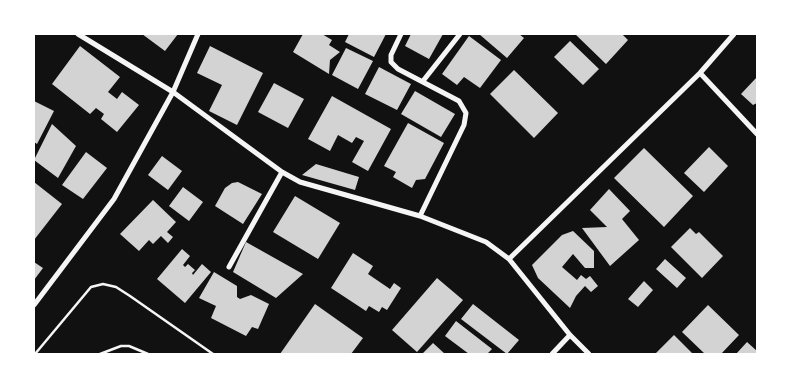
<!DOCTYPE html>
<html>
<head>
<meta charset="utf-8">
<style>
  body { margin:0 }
  #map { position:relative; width:791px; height:388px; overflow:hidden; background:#111; font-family:"Nunito Sans",sans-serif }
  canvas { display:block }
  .frame { position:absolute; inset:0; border:35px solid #fff; pointer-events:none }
</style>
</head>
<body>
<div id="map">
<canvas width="791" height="388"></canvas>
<div class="frame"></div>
</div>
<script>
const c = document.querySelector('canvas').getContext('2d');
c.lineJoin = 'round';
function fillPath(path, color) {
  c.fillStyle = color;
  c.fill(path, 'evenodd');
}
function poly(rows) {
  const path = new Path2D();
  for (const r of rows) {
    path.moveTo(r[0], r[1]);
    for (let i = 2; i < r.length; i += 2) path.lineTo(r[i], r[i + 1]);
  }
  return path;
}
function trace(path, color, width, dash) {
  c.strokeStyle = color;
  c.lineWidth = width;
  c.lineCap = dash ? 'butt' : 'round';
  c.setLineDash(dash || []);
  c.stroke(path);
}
const building = poly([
  [142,34,178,34,165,51],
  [303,34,322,34,332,40,329,45,340,52,330,60,329,74,293,52],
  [349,34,386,34,374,57,345,42],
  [411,34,443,34,429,59,405,46],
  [479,34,519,34,524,38,507,58],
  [575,34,622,34,628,40,606,64],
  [469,36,501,60,480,88,464,77,457,85,442,74],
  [570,41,599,69,583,85,554,57],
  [80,46,120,77,108,92,117,99,122,92,139,105,117,132,101,119,104,114,96,108,90,114,52,84],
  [210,46,263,73,237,125,209,111,222,85,197,73],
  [346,48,373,61,358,89,332,75],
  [379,67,411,84,397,110,365,94],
  [514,70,558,113,534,138,490,94],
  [757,77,757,103,753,105,741,94],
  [274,83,304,99,288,128,258,112],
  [415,91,455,114,441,137,401,114],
  [332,96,391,129,368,171,352,162,364,141,356,137,352,143,338,135,330,151,308,139],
  [34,101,54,111,37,144,34,142],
  [408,123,444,143,425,179,416,180,412,188,393,177,396,172,384,166],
  [52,124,76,146,58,178,34,160],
  [709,147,728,166,704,192,684,173],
  [644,148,693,196,664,227,614,178],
  [86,152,107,168,83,199,62,185],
  [162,156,182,171,168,190,148,175],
  [316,164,359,177,355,190,302,175],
  [34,182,62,204,34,240],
  [238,182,262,194,243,224,215,206,225,188,232,183],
  [183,187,203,202,189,221,169,206],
  [609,189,630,211,622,219,639,240,610,266,582,228,607,227,590,210],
  [295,196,340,223,318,259,273,232],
  [153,200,176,222,167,232,173,237,168,243,161,236,153,244,149,240,139,251,120,234],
  [690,228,696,234,699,232,723,256,702,278,671,247],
  [573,231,594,251,594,268,585,268,573,254,562,267,577,280,581,275,586,279,590,276,598,286,591,292,585,286,576,296,570,308,538,278,532,265,562,235],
  [246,242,303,274,276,298,233,272],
  [182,249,190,256,183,265,185,267,188,264,195,270,192,273,193,275,202,264,211,272,185,303,157,279],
  [353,253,373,266,368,274,390,289,394,283,401,288,387,310,382,307,379,312,369,306,366,311,331,288],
  [665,259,686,278,677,288,656,269],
  [34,262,43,268,34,280],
  [214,272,237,286,237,297,240,299,251,295,269,304,258,329,252,327,246,336,211,318,216,306,199,298],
  [437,278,463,300,417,352,392,330],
  [644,281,653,290,638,307,628,299],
  [315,304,363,338,351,354,280,354],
  [473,304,519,340,507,354,461,319],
  [708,305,739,335,721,354,705,354,682,332],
  [456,321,492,349,487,354,469,354,445,336],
  [674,335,693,354,655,354],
  [747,342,757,351,757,354,736,354],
  [433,343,445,354,422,354]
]);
const path = poly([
  [35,354,91,287,103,284,116,287,130,296,213,354],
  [100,354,121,346,129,346,148,354]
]);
const minor = poly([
  [78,34,173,92,282,172,300,182,420,216,486,242,509,259,570,335,589,354],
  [401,34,391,55,391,62,398,69,459,101,466,113,464,125,420,216],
  [700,73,757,134],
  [423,81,460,34],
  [509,259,700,73,734,34],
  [229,267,282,172],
  [34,305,114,199,173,92,198,34],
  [552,354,570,335]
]);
fillPath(building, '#d3d3d3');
trace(path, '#f5f5f5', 2.5);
trace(minor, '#f5f5f5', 5);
</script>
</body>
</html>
